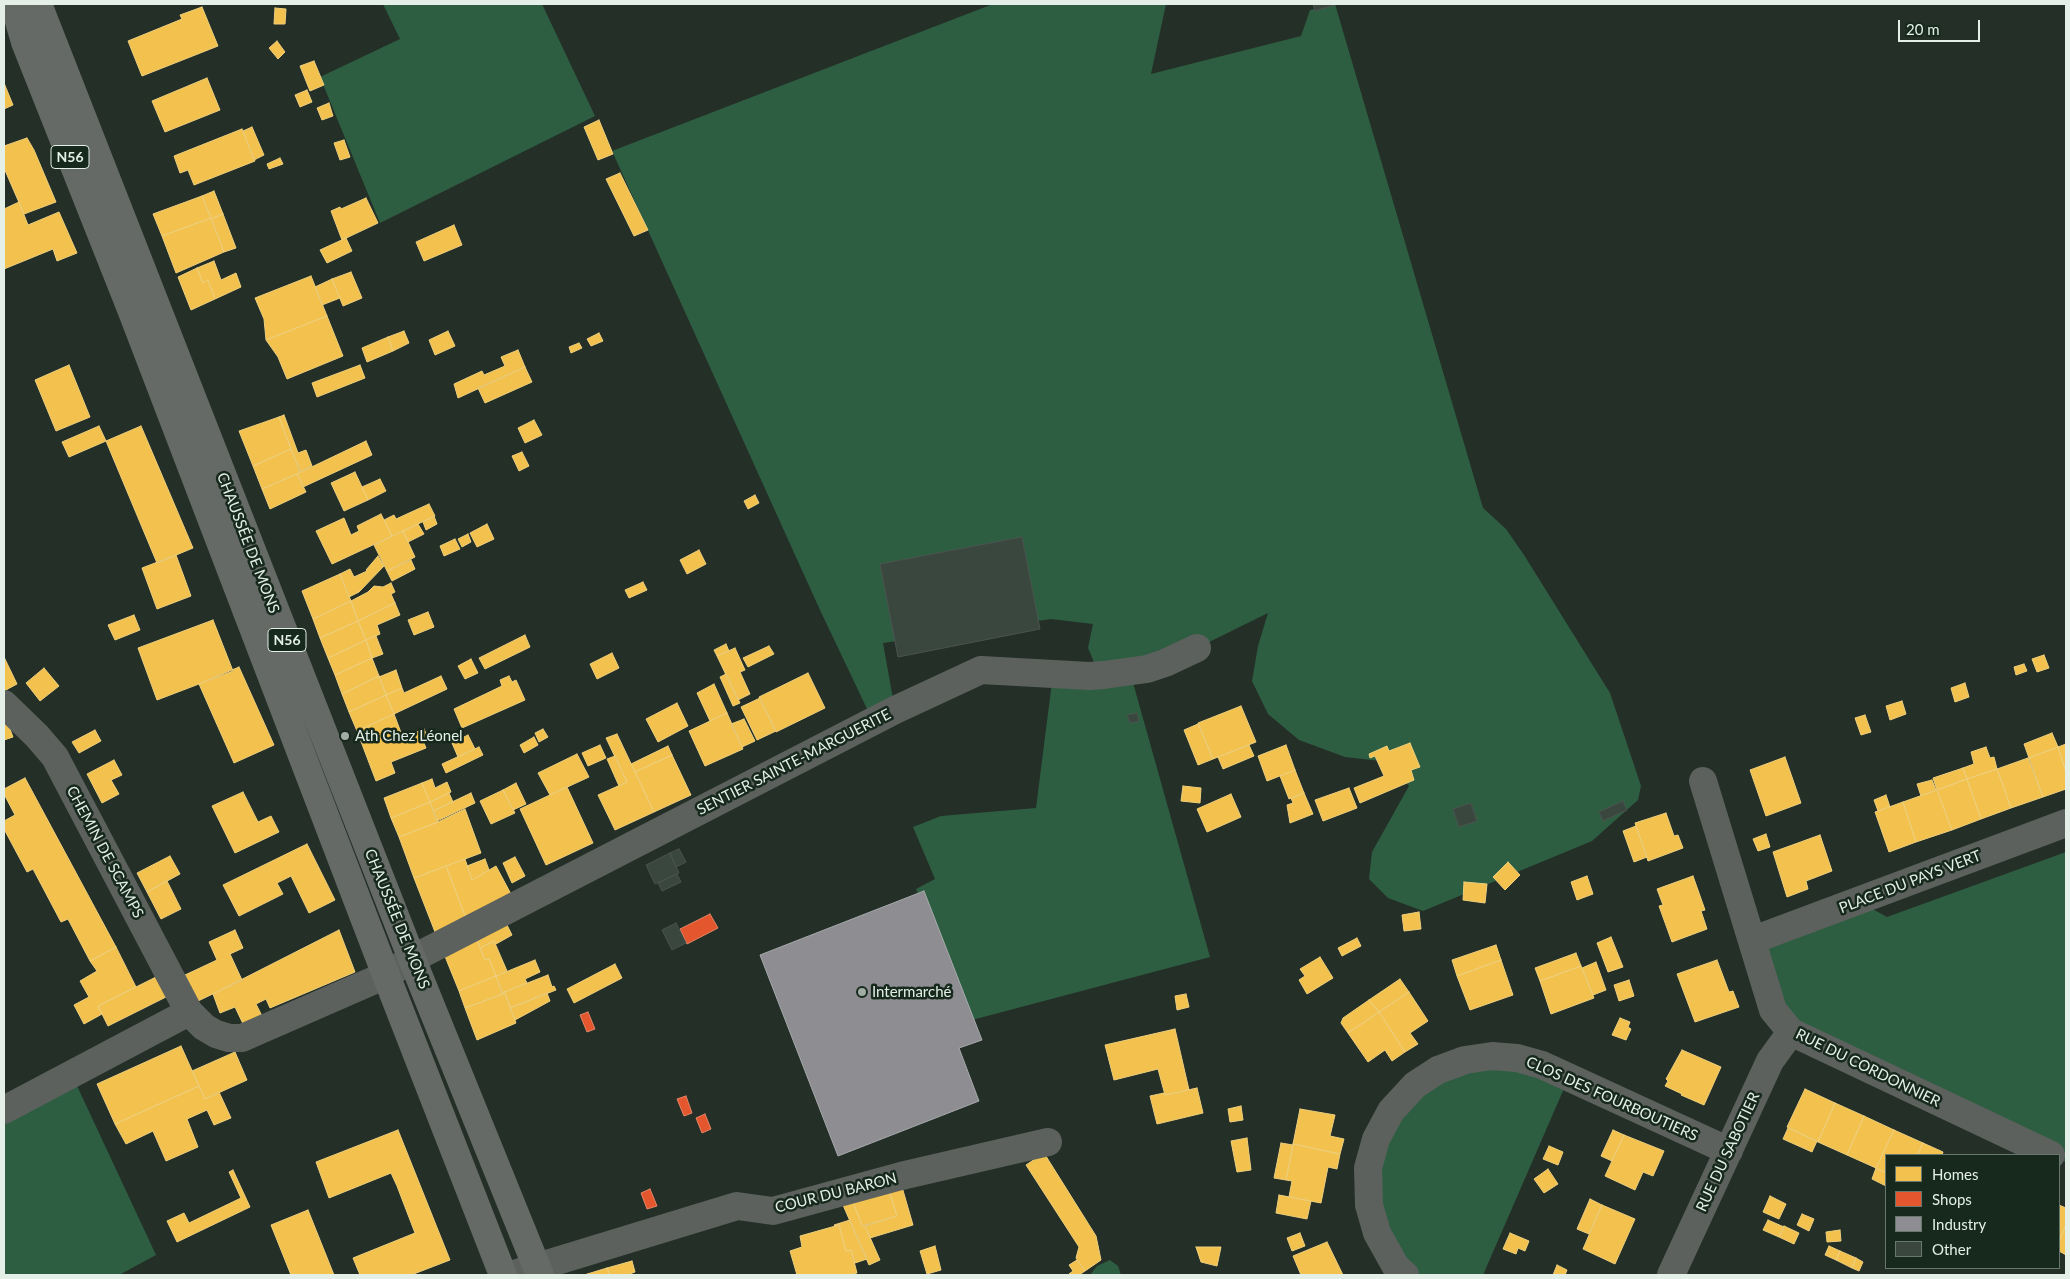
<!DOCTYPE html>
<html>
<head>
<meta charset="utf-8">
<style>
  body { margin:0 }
  #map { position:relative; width:2070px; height:1279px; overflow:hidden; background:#242f28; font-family:Lato,sans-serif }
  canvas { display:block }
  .frame { position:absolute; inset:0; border:5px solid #e3efe7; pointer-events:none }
  .legend { position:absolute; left:1885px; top:1154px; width:175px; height:115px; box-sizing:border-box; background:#17291d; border:1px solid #69786e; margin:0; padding:6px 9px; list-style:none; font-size:15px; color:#e3efe7 }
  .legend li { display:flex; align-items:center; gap:10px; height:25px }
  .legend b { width:25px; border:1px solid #69786e }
  .scale { position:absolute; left:1898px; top:20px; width:82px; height:22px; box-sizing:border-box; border:2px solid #e3efe7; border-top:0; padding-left:6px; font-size:15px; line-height:18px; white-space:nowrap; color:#e3efe7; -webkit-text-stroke:4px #17291d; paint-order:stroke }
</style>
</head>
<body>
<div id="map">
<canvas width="2070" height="1279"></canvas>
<div class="frame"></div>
<ul class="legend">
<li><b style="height:14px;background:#f2c14e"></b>Homes</li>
<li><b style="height:14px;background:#e4572e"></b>Shops</li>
<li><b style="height:14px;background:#8d8d92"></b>Industry</li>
<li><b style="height:14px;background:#39473f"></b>Other</li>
</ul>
<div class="scale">20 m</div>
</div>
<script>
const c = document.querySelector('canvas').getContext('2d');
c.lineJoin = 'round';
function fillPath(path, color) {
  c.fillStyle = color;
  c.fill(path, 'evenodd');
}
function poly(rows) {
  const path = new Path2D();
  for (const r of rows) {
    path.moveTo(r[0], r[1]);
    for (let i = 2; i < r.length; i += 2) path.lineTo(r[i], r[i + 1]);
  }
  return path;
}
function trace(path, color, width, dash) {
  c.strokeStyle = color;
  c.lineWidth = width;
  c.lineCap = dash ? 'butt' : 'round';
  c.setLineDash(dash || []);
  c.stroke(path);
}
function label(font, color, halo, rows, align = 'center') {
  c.font = font + ' Lato,sans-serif';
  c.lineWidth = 5;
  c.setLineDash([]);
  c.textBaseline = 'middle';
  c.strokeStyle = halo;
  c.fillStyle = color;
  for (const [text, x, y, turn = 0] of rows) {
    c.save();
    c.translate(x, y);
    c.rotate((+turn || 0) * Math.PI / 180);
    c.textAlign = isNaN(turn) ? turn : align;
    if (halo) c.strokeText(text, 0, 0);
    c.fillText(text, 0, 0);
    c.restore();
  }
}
const green = poly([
  [383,4,542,4,595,116,380,223,320,77,400,39],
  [993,4,1166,4,1151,74,1301,36,1310,10,1335,4,1483,508,1506,529,1524,555,1610,693,1641,786,1638,800,1592,841,1423,911,1388,898,1369,879,1372,852,1409,786,1390,762,1345,757,1299,740,1268,714,1252,681,1258,646,1268,613,1197,648,1130,672,1210,957,972,1020,916,889,935,879,913,827,941,816,1036,808,1053,674,1094,662,1088,648,1093,624,1051,619,883,643,895,710,869,713,820,610,612,151],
  [2066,852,2066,1162,1791,1032,1753,940,1858,901,1887,917],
  [1465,1060,1569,1077,1483,1275,1405,1275,1369,1205,1391,1111],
  [71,1073,156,1255,119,1275,4,1275,4,1110],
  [1110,1260,1118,1266,1121,1275,1090,1275,1097,1266]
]);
const homes = poly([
  [202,7,218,46,142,76,128,41,182,19,180,15,202,7],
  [275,8,286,9,285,24,274,24,275,8],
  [277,41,285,52,278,59,269,48,277,41],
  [314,61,324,85,310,91,300,66,314,61],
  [207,78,220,110,165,132,152,101,207,78],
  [4,83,13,105,4,109,4,83],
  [307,90,312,102,300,107,295,95,307,90],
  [329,103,333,116,322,120,317,108,329,103],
  [599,120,613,154,598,160,584,127,599,120],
  [252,127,264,155,254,160,243,131,252,127],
  [242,129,255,161,194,185,188,170,180,173,174,156,242,129],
  [27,138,34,150,56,202,24,214,4,168,4,146,27,138],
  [344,140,350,157,340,160,334,143,344,140],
  [280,158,283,164,269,169,267,164,280,158],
  [620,173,648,230,634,236,606,179,620,173],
  [214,191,223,214,211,219,202,196,214,191],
  [202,196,211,218,162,236,153,214,202,196],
  [366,198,378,223,342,240,331,211,340,207,341,209,366,198],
  [19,202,28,225,59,212,77,253,57,261,53,249,4,269,4,209,19,202],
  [223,214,236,248,224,252,211,219,223,214],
  [211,218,224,252,176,273,162,236,211,218],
  [454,225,462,245,424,261,416,242,454,225],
  [346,238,352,251,327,263,320,250,346,238],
  [214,261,221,280,236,273,241,287,215,299,208,280,203,283,197,268,214,261],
  [197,268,203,283,208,280,215,299,191,310,178,277,197,268],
  [351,272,362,298,343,306,332,279,351,272],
  [311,276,327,316,266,340,264,319,255,298,311,276],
  [332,279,340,298,322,305,315,287,332,279],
  [327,316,343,356,287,379,278,357,266,340,327,316],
  [404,331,409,343,393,351,388,337,404,331],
  [448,331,455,346,435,355,429,340,448,331],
  [599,333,603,341,591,346,587,339,599,333],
  [388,337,393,351,367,362,362,348,388,337],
  [579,343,582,348,571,353,569,347,579,343],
  [518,350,525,367,458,398,454,384,482,371,484,375,505,366,501,357,518,350],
  [69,365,90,417,56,431,35,380,69,365],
  [360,365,365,378,317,397,312,383,360,365],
  [525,367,532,382,485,403,478,388,525,367],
  [284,415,298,453,306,450,312,466,300,472,279,417,284,415],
  [279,417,291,449,253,466,239,431,279,417],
  [534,420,542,435,525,443,518,428,534,420],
  [99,426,106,441,69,457,62,442,99,426],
  [141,426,193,548,157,563,106,441,141,426],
  [366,441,372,455,303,487,297,474,366,441],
  [291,449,301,472,262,489,253,466,291,449],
  [522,452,529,466,519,471,512,456,522,452],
  [355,472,368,500,344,511,331,483,355,472],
  [297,474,306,492,270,509,262,489,297,474],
  [380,479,386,491,368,500,362,487,380,479],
  [755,495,759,503,748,509,744,501,755,495],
  [429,504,435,516,392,536,384,520,394,515,396,519,429,504],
  [381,514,392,536,332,564,316,531,344,518,351,535,359,531,357,526,381,514],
  [434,516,437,524,426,530,423,522,434,516],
  [418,524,424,534,408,542,403,531,418,524],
  [487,524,494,539,477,547,470,533,487,524],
  [403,531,415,557,387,571,374,545,403,531],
  [468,534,471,542,462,547,458,539,468,534],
  [455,539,460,549,444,556,440,546,455,539],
  [699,550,706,564,687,574,680,560,699,550],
  [176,555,191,596,157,609,142,568,176,555],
  [378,556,384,566,359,592,349,597,340,574,350,569,354,577,367,571,366,570,378,556],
  [411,560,415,569,392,581,387,571,411,560],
  [340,574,351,601,313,619,302,591,340,574],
  [643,582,647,590,629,598,625,590,643,582],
  [391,583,395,592,391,594,395,603,358,621,351,601,368,592,374,586,383,587,391,583],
  [351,601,358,621,320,638,313,619,351,601],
  [395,603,400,615,377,625,380,634,366,640,358,621,395,603],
  [428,612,434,627,414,635,408,620,428,612],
  [134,615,140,630,115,640,108,625,134,615],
  [213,620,233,671,157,700,138,648,213,620],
  [358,621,366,640,328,658,320,638,358,621],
  [525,635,530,647,485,669,479,658,525,635],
  [376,636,383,654,372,658,366,640,376,636],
  [366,640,372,658,335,675,328,658,366,640],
  [726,644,729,651,717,656,714,650,726,644],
  [769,646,774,654,748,667,743,658,769,646],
  [735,648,745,670,740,672,750,694,738,700,717,656,735,648],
  [612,653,619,668,597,679,590,664,612,653],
  [2044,655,2049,668,2037,672,2032,659,2044,655],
  [4,657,17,684,4,691,4,657],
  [372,658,379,676,342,694,335,675,372,658],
  [471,659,478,673,465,679,458,666,471,659],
  [2024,664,2027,671,2016,675,2014,667,2024,664],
  [239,667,274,745,234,763,199,684,239,667],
  [44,668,59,686,40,701,26,683,44,668],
  [396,670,402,688,386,695,379,677,396,670],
  [808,673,825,708,776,732,759,697,808,673],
  [726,674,740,703,733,706,720,677,726,674],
  [379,676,386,695,349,712,342,694,379,676],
  [441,676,447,689,394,714,386,695,402,688,404,693,441,676],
  [509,676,512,682,516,680,525,700,462,728,454,709,502,686,500,680,509,676],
  [1965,683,1969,697,1955,702,1951,688,1965,683],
  [714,684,727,713,710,721,697,693,714,684],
  [386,695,394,714,357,731,349,712,386,695],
  [760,698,776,731,757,740,741,707,760,698],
  [1902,701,1906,714,1890,720,1886,706,1902,701],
  [677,703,688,726,658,742,646,719,677,703],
  [1241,706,1256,742,1213,759,1198,723,1241,706],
  [727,713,743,749,705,766,689,731,727,713],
  [394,714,403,738,419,731,426,748,391,762,395,773,376,781,357,731,394,714],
  [1865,715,1871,732,1861,735,1855,718,1865,715],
  [5,716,13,737,4,740,4,717,5,716],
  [744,719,755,741,742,747,731,724,744,719],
  [1198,724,1213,759,1198,765,1184,730,1198,724],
  [424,729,429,740,424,742,419,731,424,729],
  [543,729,548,737,539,742,535,733,543,729],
  [95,730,101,741,79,753,72,742,95,730],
  [2052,733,2058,747,2029,758,2024,744,2052,733],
  [617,734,654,812,615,830,598,795,627,782,606,738,617,734],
  [468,735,475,749,458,757,452,743,468,735],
  [534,737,538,745,524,753,520,745,534,737],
  [1410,743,1420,767,1411,770,1414,780,1360,803,1354,788,1384,776,1375,756,1370,758,1369,754,1387,746,1389,751,1410,743],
  [2066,744,2066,772,2058,747,2066,744],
  [600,745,606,758,588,766,582,753,600,745],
  [1249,745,1254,756,1223,769,1218,757,1249,745],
  [1286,745,1295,770,1267,781,1258,756,1286,745],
  [668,746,672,755,635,772,631,764,668,746],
  [479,747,483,755,446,773,442,764,479,747],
  [1986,747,1990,758,1994,757,1997,769,1967,779,1963,768,1974,764,1971,752,1986,747],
  [2058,747,2066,772,2066,789,2043,797,2029,758,2058,747],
  [577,754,589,777,550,795,538,773,577,754],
  [672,755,691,795,654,812,635,772,672,755],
  [615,756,627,782,619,786,607,759,615,756],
  [1785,757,1801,803,1766,816,1750,770,1785,757],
  [2028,758,2043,797,2011,808,1997,769,2028,758],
  [114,760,122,775,111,780,119,794,102,803,87,774,114,760],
  [1963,768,1967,779,1937,790,1933,778,1963,768],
  [1997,769,2011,808,1981,819,1967,779,1997,769],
  [1295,770,1304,793,1289,799,1280,776,1295,770],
  [25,778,116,947,90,961,68,919,61,922,33,869,27,872,4,829,4,821,15,815,4,794,4,789,25,778],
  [432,779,435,788,447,782,451,792,430,802,422,783,432,779],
  [1967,779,1981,819,1952,830,1937,790,1967,779],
  [1932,780,1936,790,1921,796,1917,784,1932,780],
  [422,783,430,802,391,818,384,798,422,783],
  [516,783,526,804,513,810,503,790,516,783],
  [1183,786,1201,788,1200,803,1181,801,1183,786],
  [567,787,593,843,546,865,520,809,567,787],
  [1349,788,1357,808,1323,821,1315,800,1349,788],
  [503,790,515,813,491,824,480,801,503,790],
  [1937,790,1952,830,1916,842,1903,802,1937,790],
  [243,792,258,822,271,816,279,832,235,853,212,806,243,792],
  [449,793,453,802,433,811,430,802,449,793],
  [471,793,475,803,437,821,433,811,471,793],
  [1304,793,1313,814,1290,823,1287,805,1293,803,1291,798,1304,793],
  [1231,794,1241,817,1207,832,1197,809,1231,794],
  [1886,795,1890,807,1878,811,1874,800,1886,795],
  [430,802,438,822,399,837,391,818,430,802],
  [1903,802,1916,842,1889,852,1875,812,1903,802],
  [465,809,481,853,414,878,399,837,438,822,465,809],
  [1666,813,1674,836,1678,835,1683,848,1648,861,1635,823,1666,813],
  [1636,826,1647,857,1634,862,1623,831,1636,826],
  [1766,834,1770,847,1758,851,1753,839,1766,834],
  [1820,835,1832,871,1806,881,1808,889,1787,897,1773,852,1820,835],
  [307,844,335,900,309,913,291,876,277,883,283,894,239,916,223,885,307,844],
  [170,856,180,874,147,892,137,873,170,856],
  [515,857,525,876,512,883,503,863,515,857],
  [465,859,472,880,496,866,512,896,467,921,446,866,465,859],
  [485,859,489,870,472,880,467,866,485,859],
  [1508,862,1520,875,1505,890,1493,877,1508,862],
  [446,866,467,921,435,932,414,878,446,866],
  [1587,876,1593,894,1577,900,1571,882,1587,876],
  [1693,876,1705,910,1701,911,1707,929,1672,942,1659,906,1663,905,1657,889,1693,876],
  [167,881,181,909,161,919,147,892,167,881],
  [1464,882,1487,884,1485,903,1463,900,1464,882],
  [1419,912,1421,929,1404,931,1402,915,1419,912],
  [502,915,512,935,496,944,494,941,480,948,477,940,502,915],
  [235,930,243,948,230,954,242,980,198,1001,185,975,217,960,209,942,235,930],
  [339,930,355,972,270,1008,266,999,256,1004,264,1020,245,1028,235,1007,220,1013,213,994,339,930],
  [1611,937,1623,967,1608,972,1597,943,1611,937],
  [1357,938,1361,946,1342,956,1338,948,1357,938],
  [477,940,485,960,489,959,496,976,459,991,444,954,477,940],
  [494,941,507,971,496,976,489,959,485,960,480,948,494,941],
  [1496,945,1501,960,1457,976,1452,960,1496,945],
  [116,947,136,987,98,1006,102,1014,84,1024,74,1005,89,997,80,981,97,971,90,961,116,947],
  [1576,953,1581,966,1540,981,1535,968,1576,953],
  [1320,957,1333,978,1307,994,1299,980,1305,976,1300,969,1320,957],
  [535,960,540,972,525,979,527,983,502,993,496,976,535,960],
  [1501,960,1513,995,1470,1010,1457,976,1501,960],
  [1717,960,1729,992,1733,991,1739,1007,1695,1022,1677,974,1717,960],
  [1596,962,1606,990,1593,995,1582,968,1596,962],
  [615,964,622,978,574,1003,567,989,615,964],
  [1581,966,1594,998,1551,1014,1540,981,1581,966],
  [548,975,552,987,554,986,556,990,510,1008,505,993,502,993,548,975],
  [496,976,503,994,465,1008,459,991,496,976],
  [156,977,166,997,108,1026,98,1006,156,977],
  [1400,979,1409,992,1379,1012,1369,1000,1400,979],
  [1629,980,1634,996,1619,1001,1614,985,1629,980],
  [1409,992,1428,1021,1410,1033,1418,1044,1405,1052,1379,1012,1409,992],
  [505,993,516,1023,477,1040,465,1008,505,993],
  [547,993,550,1001,515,1020,510,1008,547,993],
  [1186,994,1189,1007,1177,1010,1175,996,1186,994],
  [1369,1000,1379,1012,1348,1033,1341,1023,1343,1018,1369,1000],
  [1379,1012,1405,1052,1392,1061,1385,1050,1368,1062,1348,1033,1379,1012],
  [1620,1018,1630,1022,1628,1027,1631,1029,1626,1040,1612,1035,1620,1018],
  [1175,1029,1189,1090,1165,1095,1158,1069,1114,1080,1105,1045,1175,1029],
  [181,1046,199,1086,115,1124,97,1084,181,1046],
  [1682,1050,1721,1067,1704,1105,1681,1095,1682,1094,1665,1086,1668,1081,1666,1079,1682,1050],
  [235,1052,247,1080,205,1099,192,1071,235,1052],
  [199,1086,205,1099,219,1092,231,1118,214,1125,207,1110,187,1119,198,1147,166,1161,153,1131,126,1144,115,1124,199,1086],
  [1197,1088,1203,1113,1157,1124,1150,1096,1164,1093,1165,1095,1197,1088],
  [1805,1089,1835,1103,1818,1142,1787,1127,1805,1089],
  [1835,1103,1864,1116,1847,1155,1818,1142,1835,1103],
  [1241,1106,1243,1120,1230,1122,1228,1109,1241,1106],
  [1300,1109,1335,1115,1330,1136,1344,1139,1340,1154,1293,1144,1300,1109],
  [1864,1116,1894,1130,1876,1168,1847,1155,1864,1116],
  [1788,1128,1817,1141,1812,1152,1783,1139,1788,1128],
  [398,1130,450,1260,411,1275,360,1275,353,1258,415,1233,397,1186,391,1173,329,1198,316,1162,398,1130],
  [1613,1130,1624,1135,1612,1161,1601,1156,1613,1130],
  [1894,1130,1923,1143,1917,1155,1886,1155,1886,1173,1876,1168,1894,1130],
  [1624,1135,1664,1151,1653,1176,1643,1172,1635,1190,1605,1176,1624,1135],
  [1247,1138,1251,1170,1237,1172,1231,1141,1247,1138],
  [1281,1143,1293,1145,1286,1180,1274,1178,1281,1143],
  [1923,1143,1943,1152,1942,1155,1917,1155,1923,1143],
  [1293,1144,1340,1154,1337,1169,1328,1167,1321,1203,1289,1197,1292,1181,1286,1180,1293,1144],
  [1549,1146,1563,1152,1558,1165,1543,1159,1549,1146],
  [1044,1153,1096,1236,1101,1260,1085,1271,1076,1258,1079,1247,1026,1165,1044,1153],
  [1876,1168,1886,1173,1886,1186,1872,1179,1876,1168],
  [1548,1169,1558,1184,1544,1193,1534,1179,1548,1169],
  [233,1170,250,1207,177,1242,167,1221,184,1213,189,1223,241,1198,229,1172,233,1170],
  [902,1187,913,1225,870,1238,865,1226,897,1216,889,1191,902,1187],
  [889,1191,897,1216,862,1226,853,1202,889,1191],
  [1279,1195,1311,1201,1307,1219,1276,1213,1279,1195],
  [1770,1196,1786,1204,1779,1219,1763,1212,1770,1196],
  [1590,1199,1602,1205,1589,1234,1577,1229,1590,1199],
  [853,1202,862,1226,865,1226,880,1260,869,1265,843,1205,853,1202],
  [1602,1205,1635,1219,1615,1264,1583,1249,1602,1205],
  [2059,1205,2066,1208,2066,1225,2059,1242,2059,1205],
  [308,1210,334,1275,291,1275,271,1225,308,1210],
  [1802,1214,1814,1219,1809,1231,1797,1225,1802,1214],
  [850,1220,867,1259,855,1263,851,1250,846,1251,839,1225,835,1226,834,1225,850,1220],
  [1768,1220,1784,1227,1779,1237,1763,1230,1768,1220],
  [839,1225,846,1251,851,1250,857,1273,847,1275,797,1275,790,1251,802,1247,800,1236,839,1225],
  [2066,1225,2066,1255,2059,1251,2059,1242,2066,1225],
  [1784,1226,1799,1233,1794,1244,1779,1237,1784,1226],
  [1840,1230,1841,1241,1827,1242,1826,1232,1840,1230],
  [1300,1233,1305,1246,1292,1251,1287,1238,1300,1233],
  [1510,1233,1529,1241,1525,1251,1518,1248,1516,1254,1503,1249,1510,1233],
  [1327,1242,1343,1275,1301,1275,1293,1256,1327,1242],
  [935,1246,941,1270,927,1274,920,1251,935,1246],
  [1829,1246,1840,1251,1836,1260,1825,1255,1829,1246],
  [1196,1247,1221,1247,1217,1266,1201,1262,1196,1247],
  [1840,1251,1856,1258,1852,1268,1836,1260,1840,1251],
  [1856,1258,1863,1262,1859,1271,1852,1268,1856,1258],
  [1077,1260,1085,1271,1079,1275,1070,1275,1069,1274,1073,1271,1069,1265,1077,1260],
  [632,1261,635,1272,627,1275,610,1275,607,1268,632,1261],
  [1557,1265,1567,1270,1565,1275,1553,1275,1557,1265],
  [607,1268,610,1275,584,1275,607,1268]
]);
const shops = poly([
  [710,914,718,928,687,944,680,929,710,914],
  [588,1012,595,1029,587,1032,580,1015,588,1012],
  [686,1096,692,1113,684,1116,677,1099,686,1096],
  [705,1114,711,1129,702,1133,696,1118,705,1114],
  [650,1189,657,1206,647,1209,641,1193,650,1189]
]);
const industry = poly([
  [924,891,982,1040,959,1048,979,1101,838,1156,760,955,924,891]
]);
const building = poly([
  [1313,4,1338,4,1315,11,1313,4],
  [1022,537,1040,629,898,657,880,564,1022,537],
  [1137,713,1139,721,1130,723,1127,715,1137,713],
  [1623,801,1627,810,1603,821,1599,812,1623,801],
  [1471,803,1477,821,1459,827,1453,809,1471,803],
  [679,849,686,862,676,867,670,853,679,849],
  [670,853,679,873,655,884,646,865,670,853],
  [677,874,681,882,662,891,658,883,677,874],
  [676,923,686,943,672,950,662,930,676,923]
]);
const minor = poly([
  [4,704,37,736,55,757,189,1012,204,1027,216,1034,229,1038,242,1038,386,975,412,959,895,710,981,670,1089,676,1104,675,1147,669,1165,663,1197,648],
  [1703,781,1773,1010,1791,1032,2051,1155],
  [1753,940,2066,823],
  [4,1110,189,1012],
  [511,1275,737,1206,773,1211,901,1176,1048,1142],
  [1405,1275,1396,1267,1377,1233,1369,1205,1368,1168,1376,1139,1391,1111,1415,1085,1438,1070,1465,1060,1492,1056,1517,1058,1542,1065,1729,1151],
  [1671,1275,1770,1061,1791,1032]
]);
const major = poly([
  [14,4,25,42,131,309,386,975,503,1275],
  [38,4,412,959,540,1275]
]);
const markers = [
  [345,736,5,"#a0aca4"],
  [862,992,5,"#a0aca4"]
];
const shields = [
  [70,157,38],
  [287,640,38]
];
const shieldNames = [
  ["N56",70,157],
  ["N56",287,640]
];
const streetNames = [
  ["CHAUSSÉE DE MONS",248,543,69],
  ["SENTIER SAINTE-MARGUERITE",794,762,-27],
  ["CHEMIN DE SCAMPS",105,852,62],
  ["PLACE DU PAYS VERT",1910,882,-21],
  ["CHAUSSÉE DE MONS",397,919,68],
  ["RUE DU CORDONNIER",1868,1068,26],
  ["CLOS DES FOURBOUTIERS",1612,1099,24],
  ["RUE DU SABOTIER",1728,1152,-65],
  ["COUR DU BARON",836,1193,-14]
];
const poiNames = [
  ["Ath Chez Léonel",355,736],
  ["Intermarché",872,992]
];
fillPath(green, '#2e5e41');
fillPath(homes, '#f2c14e');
trace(homes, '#eecf7c', 1);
fillPath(shops, '#e4572e');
trace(shops, '#e48566', 1);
fillPath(industry, '#8d8d92');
trace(industry, '#a7aaac', 1);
fillPath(building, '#39473f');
trace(building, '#4b534e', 1);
trace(minor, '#5c615e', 28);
trace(major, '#656a67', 28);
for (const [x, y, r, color] of markers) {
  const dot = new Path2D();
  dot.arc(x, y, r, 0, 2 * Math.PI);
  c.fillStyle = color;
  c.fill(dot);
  trace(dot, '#17291d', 2);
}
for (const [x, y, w] of shields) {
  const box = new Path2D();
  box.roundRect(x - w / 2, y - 11.5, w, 23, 4);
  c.fillStyle = '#17291d';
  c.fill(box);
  trace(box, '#e3efe7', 1);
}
label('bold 14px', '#e3efe7', null, shieldNames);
label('15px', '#e3efe7', '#17291d', streetNames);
label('15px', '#e3efe7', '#17291d', poiNames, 'left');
</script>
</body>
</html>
